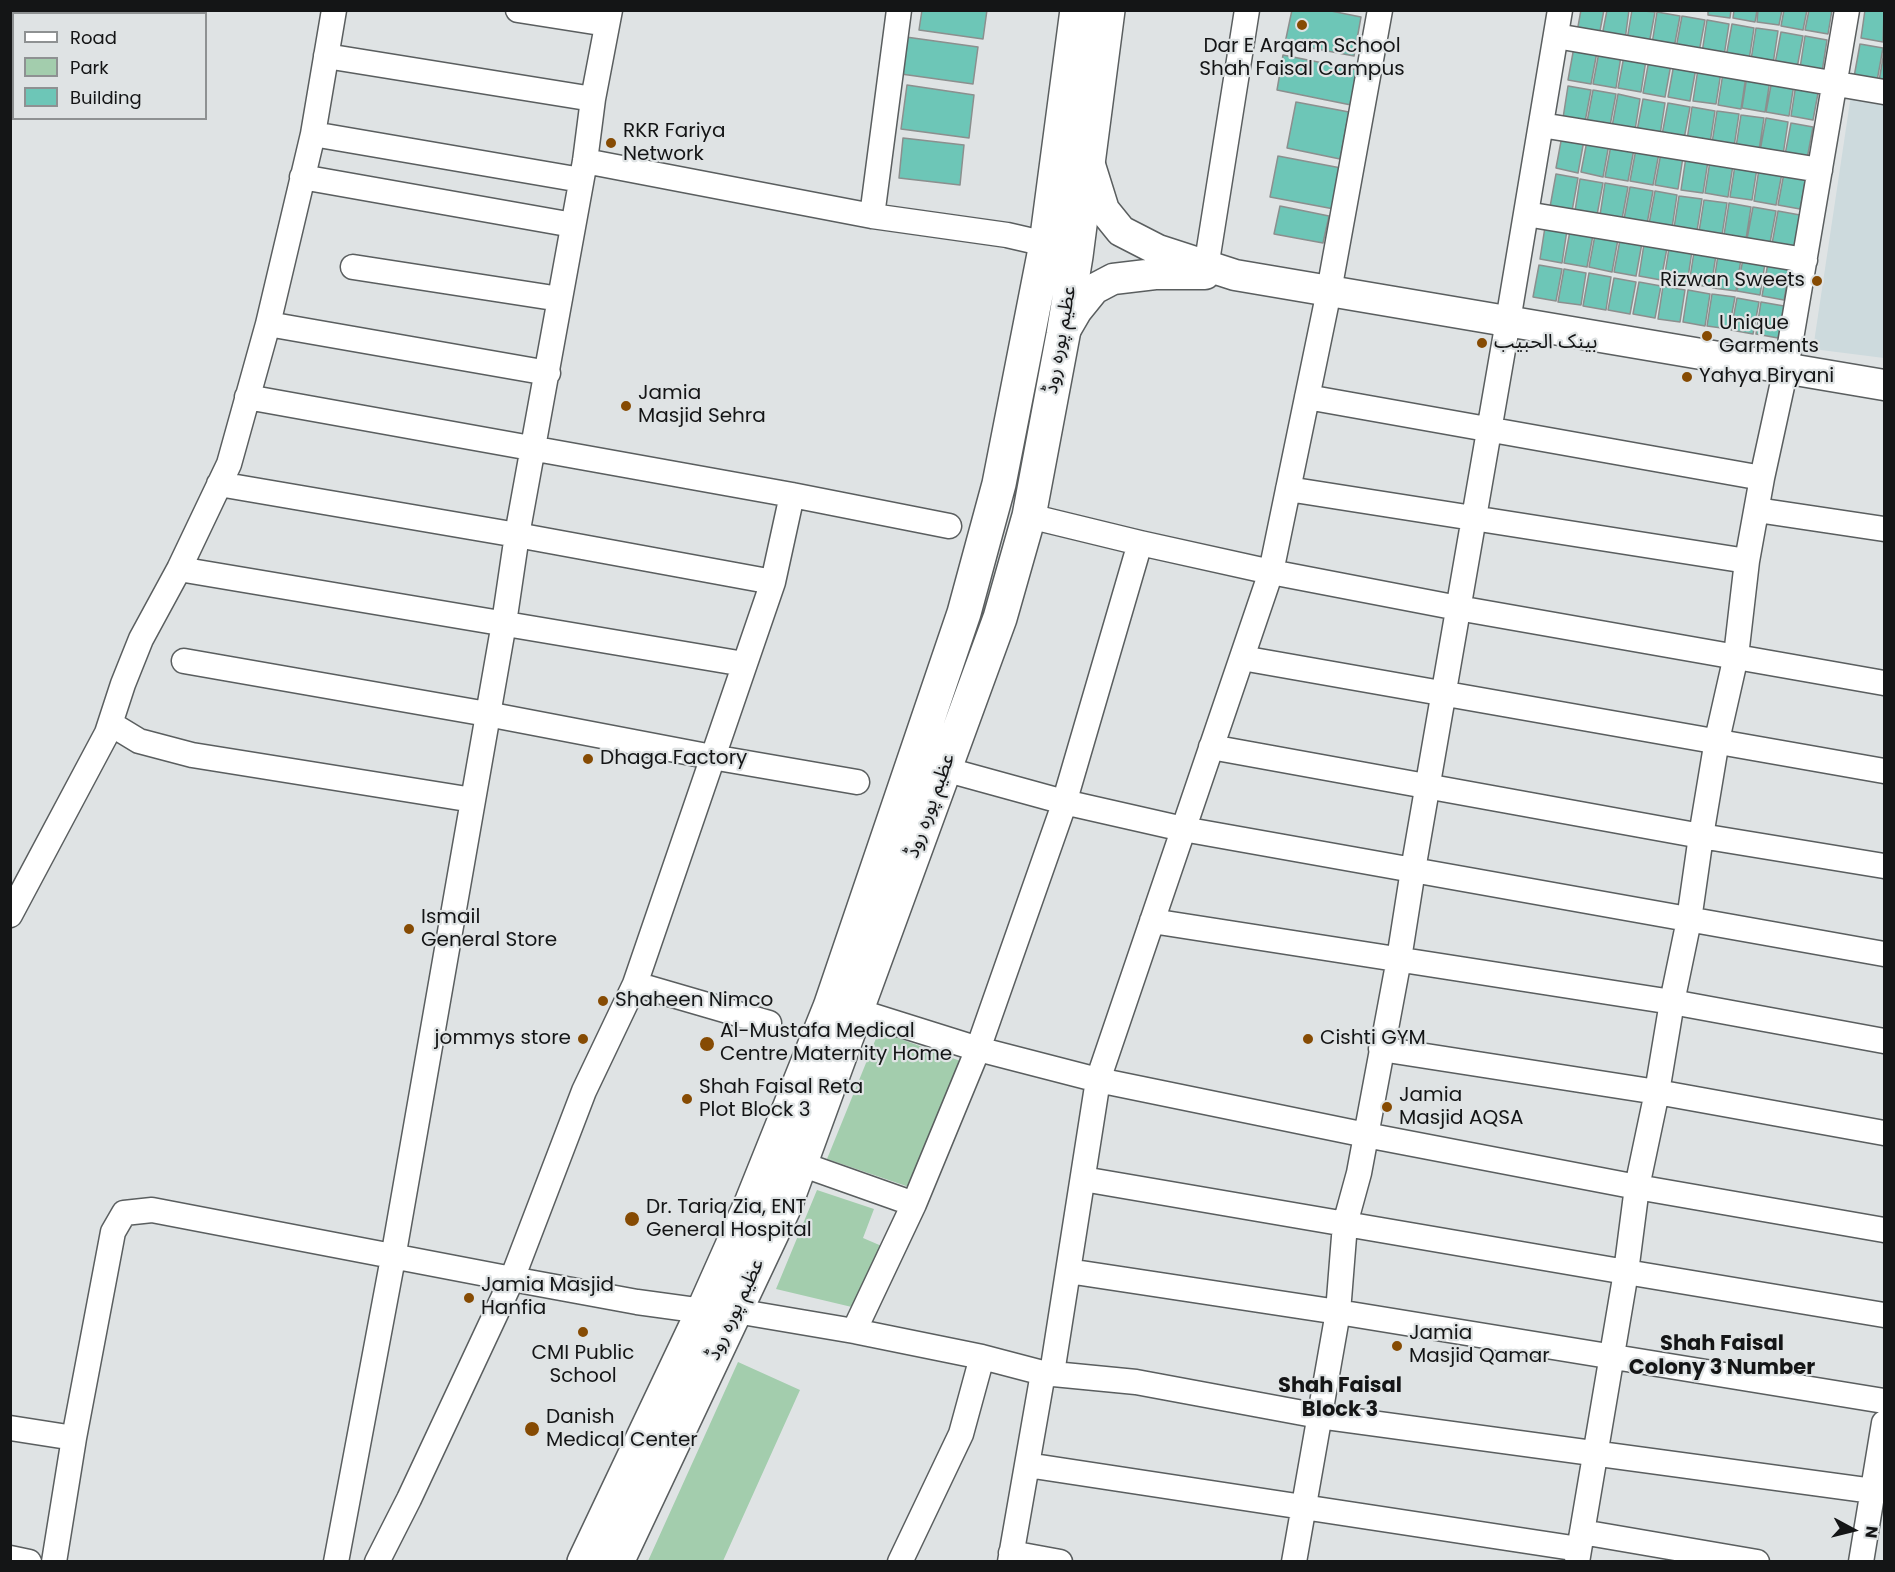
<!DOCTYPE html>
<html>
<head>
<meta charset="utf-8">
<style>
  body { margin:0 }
  #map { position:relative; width:1895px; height:1572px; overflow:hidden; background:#dfe3e4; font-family:Poppins,sans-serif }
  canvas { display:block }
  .frame { position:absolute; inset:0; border:12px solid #141516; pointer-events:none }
  .legend { position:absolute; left:12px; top:12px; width:195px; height:108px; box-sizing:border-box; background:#dfe3e4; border:2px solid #8e9192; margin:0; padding:8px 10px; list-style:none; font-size:18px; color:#141516 }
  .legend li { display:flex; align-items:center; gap:12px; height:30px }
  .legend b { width:30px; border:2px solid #8e9192 }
  .north { position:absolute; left:1823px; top:1500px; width:60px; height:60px; -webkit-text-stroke:4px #dfe3e4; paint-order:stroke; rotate:97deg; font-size:16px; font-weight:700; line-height:24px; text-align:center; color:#141516 }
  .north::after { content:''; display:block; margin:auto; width:21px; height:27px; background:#141516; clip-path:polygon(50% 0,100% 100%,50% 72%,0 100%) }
</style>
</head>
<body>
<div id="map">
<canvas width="1895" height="1572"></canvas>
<div class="frame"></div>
<ul class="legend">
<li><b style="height:8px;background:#fff"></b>Road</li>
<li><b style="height:16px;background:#a3cdad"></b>Park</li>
<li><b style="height:16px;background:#6dc6b7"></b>Building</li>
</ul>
<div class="north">N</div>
</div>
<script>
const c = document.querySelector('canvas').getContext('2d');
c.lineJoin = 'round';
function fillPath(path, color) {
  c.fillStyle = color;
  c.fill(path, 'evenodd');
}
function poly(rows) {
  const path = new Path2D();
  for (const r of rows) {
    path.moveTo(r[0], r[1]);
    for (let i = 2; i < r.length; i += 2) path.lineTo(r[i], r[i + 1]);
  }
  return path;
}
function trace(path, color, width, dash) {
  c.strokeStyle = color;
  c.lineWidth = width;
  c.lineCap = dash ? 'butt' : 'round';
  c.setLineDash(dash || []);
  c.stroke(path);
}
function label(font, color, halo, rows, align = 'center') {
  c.font = font + ' Poppins,"Noto Sans Arabic",sans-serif';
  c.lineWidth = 4.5;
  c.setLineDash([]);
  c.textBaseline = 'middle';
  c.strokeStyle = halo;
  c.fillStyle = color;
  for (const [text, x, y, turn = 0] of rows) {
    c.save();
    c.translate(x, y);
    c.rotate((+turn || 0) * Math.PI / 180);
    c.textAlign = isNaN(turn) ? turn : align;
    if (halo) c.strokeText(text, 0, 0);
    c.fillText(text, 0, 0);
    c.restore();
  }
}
const built = poly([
  [1851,95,1884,101,1884,358,1813,349]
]);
const green = poly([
  [879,1031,963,1062,912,1188,827,1159],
  [817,1190,874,1209,863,1238,884,1247,856,1308,776,1289],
  [738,1362,800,1390,723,1561,648,1561]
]);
const building = poly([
  [922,10,987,10,983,39,919,30,922,10],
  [1292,10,1326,10,1361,17,1354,56,1285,43,1292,10],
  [1581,10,1604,10,1599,36,1577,32,1581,10],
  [1607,10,1629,10,1625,40,1602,36,1607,10],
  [1632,10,1655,12,1649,44,1627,40,1632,10],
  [1708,10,1731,10,1730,18,1708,15,1708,10],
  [1734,10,1757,10,1755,22,1733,18,1734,10],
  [1758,10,1782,10,1779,25,1757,22,1758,10],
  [1784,10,1807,10,1803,30,1781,26,1784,10],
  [1809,10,1832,10,1828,34,1805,30,1809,10],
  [1865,10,1884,10,1883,42,1861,38,1865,10],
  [1657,12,1680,16,1674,48,1652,44,1657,12],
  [1682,16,1705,20,1699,52,1676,48,1682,16],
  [1707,20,1729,24,1724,56,1702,53,1707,20],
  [1732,24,1754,28,1749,60,1726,57,1732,24],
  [1756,28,1778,31,1773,64,1751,60,1756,28],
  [1781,32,1803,36,1797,68,1775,64,1781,32],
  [1805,36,1827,40,1822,72,1800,68,1805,36],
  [906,37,978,47,973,84,901,74,906,37],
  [1860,44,1883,48,1877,81,1854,77,1860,44],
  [1574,47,1597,52,1591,84,1568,80,1574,47],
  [1599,52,1621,56,1616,88,1593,84,1599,52],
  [1884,52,1884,82,1879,81,1884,52],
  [1283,55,1358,70,1351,105,1277,90,1283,55],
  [1624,56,1646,60,1641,92,1618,88,1624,56],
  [1649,60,1671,64,1665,97,1643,93,1649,60],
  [1674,64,1696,68,1690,101,1668,97,1674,64],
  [1698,69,1721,72,1716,104,1693,101,1698,69],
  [1723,73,1746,76,1741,109,1718,105,1723,73],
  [1747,76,1770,80,1765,112,1742,108,1747,76],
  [1772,80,1794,84,1789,116,1766,112,1772,80],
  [1796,84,1819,88,1813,120,1791,116,1796,84],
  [907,85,974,95,969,138,901,129,907,85],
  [1568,86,1591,90,1585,122,1563,118,1568,86],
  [1593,90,1616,94,1610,126,1587,122,1593,90],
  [1618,94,1640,99,1635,130,1612,127,1618,94],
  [1643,99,1665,103,1660,135,1637,131,1643,99],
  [1296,102,1349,112,1340,159,1287,148,1296,102],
  [1668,103,1690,107,1684,139,1662,135,1668,103],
  [1692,107,1715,111,1710,143,1687,140,1692,107],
  [1717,111,1739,114,1734,147,1712,143,1717,111],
  [1741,115,1764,118,1759,150,1736,147,1741,115],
  [1766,118,1788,122,1783,155,1760,151,1766,118],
  [1791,123,1813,127,1807,159,1785,155,1791,123],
  [1562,136,1584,140,1578,173,1556,168,1562,136],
  [903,138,964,145,960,185,899,178,903,138],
  [1587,141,1609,144,1603,177,1581,172,1587,141],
  [1611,145,1634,149,1628,181,1605,177,1611,145],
  [1636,149,1659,153,1653,185,1630,181,1636,149],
  [1661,153,1683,157,1678,189,1655,185,1661,153],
  [1278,156,1341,168,1334,209,1270,197,1278,156],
  [1686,157,1708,161,1703,193,1681,190,1686,157],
  [1710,161,1733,165,1728,197,1705,193,1710,161],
  [1735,165,1757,168,1752,200,1730,197,1735,165],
  [1759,169,1782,173,1776,205,1754,201,1759,169],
  [1784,173,1806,177,1800,209,1778,205,1784,173],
  [1556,174,1578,178,1572,211,1550,207,1556,174],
  [1580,179,1603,183,1597,215,1575,211,1580,179],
  [1605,183,1628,187,1622,219,1600,215,1605,183],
  [1630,187,1653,191,1647,224,1624,219,1630,187],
  [1655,191,1677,195,1672,228,1649,224,1655,191],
  [1679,196,1702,199,1697,231,1674,228,1679,196],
  [1704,200,1727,203,1722,235,1699,232,1704,200],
  [1729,203,1751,207,1746,239,1724,235,1729,203],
  [1280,206,1329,216,1323,243,1274,234,1280,206],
  [1753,207,1776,211,1770,243,1747,239,1753,207],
  [1778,211,1800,215,1795,247,1772,244,1778,211],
  [1545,227,1567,230,1562,263,1540,259,1545,227],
  [1570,231,1593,235,1587,267,1564,263,1570,231],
  [1595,235,1618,239,1612,272,1589,267,1595,235],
  [1620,240,1642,243,1636,276,1614,272,1620,240],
  [1644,244,1667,248,1661,280,1639,276,1644,244],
  [1669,248,1692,251,1687,284,1664,280,1669,248],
  [1694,252,1716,255,1711,287,1689,284,1694,252],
  [1718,255,1741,259,1736,291,1713,288,1718,255],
  [1743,259,1765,263,1760,295,1737,291,1743,259],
  [1768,263,1790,267,1784,300,1762,296,1768,263],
  [1539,265,1562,269,1556,301,1533,297,1539,265],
  [1564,269,1586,273,1581,305,1558,302,1564,269],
  [1589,273,1611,277,1606,310,1583,306,1589,273],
  [1614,278,1636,282,1630,314,1608,310,1614,278],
  [1639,282,1661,286,1655,318,1633,314,1639,282],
  [1663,286,1685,290,1680,322,1658,319,1663,286],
  [1688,290,1710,294,1705,326,1683,322,1688,290],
  [1712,294,1735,297,1729,329,1707,326,1712,294],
  [1737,298,1759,302,1753,334,1731,330,1737,298],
  [1761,302,1784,306,1778,338,1756,334,1761,302]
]);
const minor = poly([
  [518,10,607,24],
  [1556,36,1884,92],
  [326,56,593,99],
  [1541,125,1820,170],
  [313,134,581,180],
  [585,161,872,216,1007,235,1046,244],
  [302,177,573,225],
  [1526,214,1805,260],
  [872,216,899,10],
  [353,267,560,299],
  [1205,274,1247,10],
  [268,324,548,373],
  [247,397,792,495,949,526],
  [1307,397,1762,478],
  [219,484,517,535,773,582],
  [1288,489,1747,561],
  [1757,510,1884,529],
  [1029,516,1140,543,1271,572,1458,608,1884,683],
  [179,569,744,664],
  [1242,658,1884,771],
  [184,661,487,714,712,757,857,782],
  [111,724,139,741,192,755,473,800],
  [1211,747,1701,836,1884,866],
  [944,769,1064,802,1183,829,1884,954],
  [10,915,107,733,123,684,141,639,179,569,229,464,268,324,313,134,334,10],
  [1152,921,1672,1002,1884,1041],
  [635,984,769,1023],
  [857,1011,978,1049,1098,1080,1366,1135,1637,1187,1884,1230],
  [1381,1049,1657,1092,1884,1133],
  [801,1164,914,1204],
  [1083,1179,1626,1272,1884,1315],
  [1068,1271,1338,1312,1884,1401],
  [736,1311,854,1331,982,1357,1043,1373,1136,1382,1319,1416,1873,1491],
  [854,1331,914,1204,978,1049,1062,810,1140,543],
  [1052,1373,1098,1080,1271,572,1329,291,1380,10],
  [10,1428,74,1438],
  [1027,1465,1579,1549],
  [1582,1532,1757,1562],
  [1011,1553,1060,1562],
  [10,1558,29,1562],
  [54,1562,74,1438,113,1232,124,1213,152,1210,512,1279,637,1302,703,1311],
  [336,1562,393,1258,504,623,517,535,585,161,593,99,610,10],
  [377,1562,409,1499,512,1279,584,1091,635,984,773,582,792,495],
  [900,1562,961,1434,982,1357],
  [1010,1562,1043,1373],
  [1294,1562,1338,1312,1345,1224,1359,1173,1399,959,1413,870,1508,321,1560,10],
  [1577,1562,1626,1272,1637,1187,1657,1092,1672,1002,1689,920,1701,836,1717,740,1736,656,1747,561,1762,478,1786,368,1847,10],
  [1861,1562,1884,1423]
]);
const tertiary = poly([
  [1089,162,1104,210,1121,231,1158,250,1235,275,1884,385],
  [1063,334,1077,310,1094,289,1113,279,1155,274,1205,274]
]);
const secondary = poly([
  [584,1562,703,1311,752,1201,830,1007,964,613,999,484,1046,244,1077,10],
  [617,1562,785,1206,1000,618,1029,516,1063,335,1076,256,1108,10]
]);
const markers = [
  [1302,25,6,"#864b03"],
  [611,143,6,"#864b03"],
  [1817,281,6,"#864b03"],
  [1707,336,6,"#864b03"],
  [1482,343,6,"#864b03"],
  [1687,377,6,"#864b03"],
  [626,406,6,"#864b03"],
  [588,759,6,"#864b03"],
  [409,929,6,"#864b03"],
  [603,1001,6,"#864b03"],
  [583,1039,6,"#864b03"],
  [1308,1039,6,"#864b03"],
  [707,1044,8,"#864b03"],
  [687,1099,6,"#864b03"],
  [1387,1107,6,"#864b03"],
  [632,1219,8,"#864b03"],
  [469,1298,6,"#864b03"],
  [583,1332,6,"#864b03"],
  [1397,1346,6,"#864b03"],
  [532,1429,8,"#864b03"]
];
const poiNames = [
  ["Dar E Arqam School",1302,47,"center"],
  ["Shah Faisal Campus",1302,70,"center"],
  ["RKR Fariya",623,132],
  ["Network",623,155],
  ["Rizwan Sweets",1805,281,"right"],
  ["Unique",1719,324],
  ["Garments",1719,347],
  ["بينک الحبيب",1494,343],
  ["Yahya Biryani",1699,377],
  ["Jamia",638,394],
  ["Masjid Sehra",638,417],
  ["Dhaga Factory",600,759],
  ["Ismail",421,918],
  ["General Store",421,941],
  ["Shaheen Nimco",615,1001],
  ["Al-Mustafa Medical",720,1032],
  ["Centre Maternity Home",720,1055],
  ["jommys store",571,1039,"right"],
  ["Cishti GYM",1320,1039],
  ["Shah Faisal Reta",699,1088],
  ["Plot Block 3",699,1111],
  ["Jamia",1399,1096],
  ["Masjid AQSA",1399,1119],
  ["Dr. Tariq Zia, ENT",646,1208],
  ["General Hospital",646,1231],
  ["Jamia Masjid",481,1286],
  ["Hanfia",481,1309],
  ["Jamia",1409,1334],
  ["Masjid Qamar",1409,1357],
  ["CMI Public",583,1354,"center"],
  ["School",583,1377,"center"],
  ["Danish",546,1418],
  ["Medical Center",546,1441]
];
const streetNames = [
  ["عظیم پورہ روڈ",1061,340,-80],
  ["عظیم پورہ روڈ",931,806,-70],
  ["عظیم پورہ روڈ",736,1310,-65]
];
const neighbourhoodNames = [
  ["Shah Faisal",1722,1345],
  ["Colony 3 Number",1722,1369],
  ["Shah Faisal",1340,1387],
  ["Block 3",1340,1411]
];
fillPath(built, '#cddadd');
fillPath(green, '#a3cdad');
fillPath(building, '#6dc6b7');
trace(building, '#8b8f8e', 1.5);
trace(minor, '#5a5e5f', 27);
trace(tertiary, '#5a5e5f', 33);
trace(secondary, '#5a5e5f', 36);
trace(minor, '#fff', 24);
trace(tertiary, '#fff', 30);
trace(secondary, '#fff', 33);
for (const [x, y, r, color] of markers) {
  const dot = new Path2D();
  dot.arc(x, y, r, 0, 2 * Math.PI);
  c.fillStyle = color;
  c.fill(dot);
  trace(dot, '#dfe3e4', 2);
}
label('20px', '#141516', '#dfe3e4', poiNames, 'left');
label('20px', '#141516', '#dfe3e4', streetNames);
label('bold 21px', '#141516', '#dfe3e4', neighbourhoodNames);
</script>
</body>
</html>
